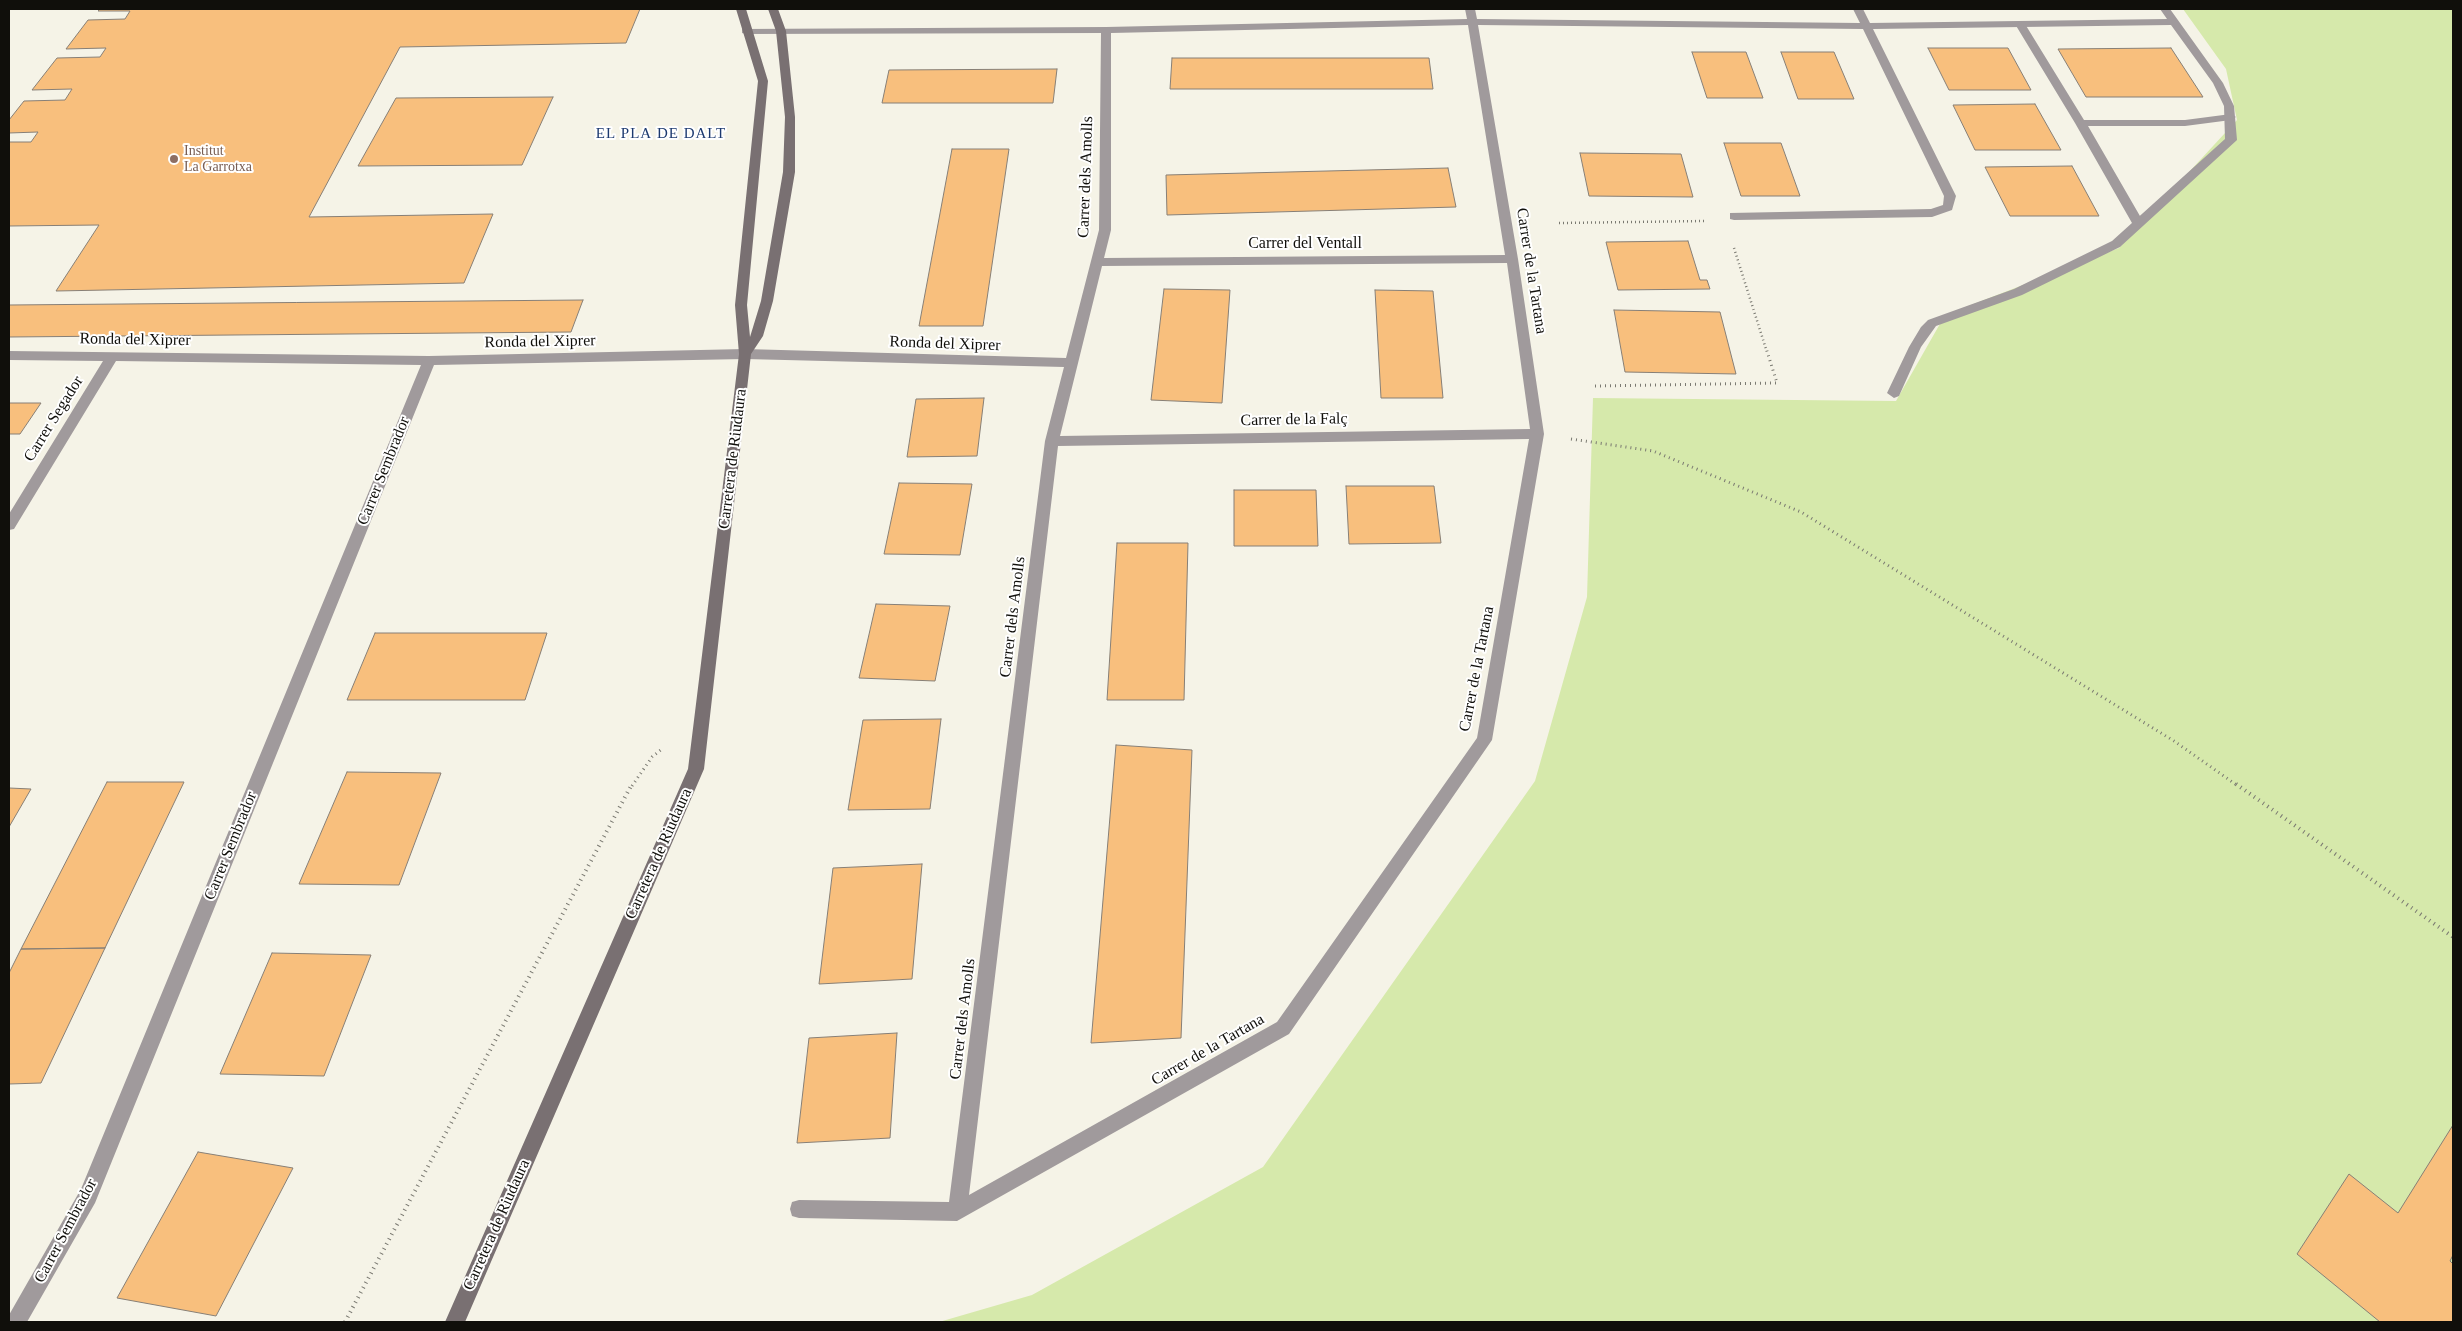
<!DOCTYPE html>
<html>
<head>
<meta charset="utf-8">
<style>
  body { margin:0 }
  #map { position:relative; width:2462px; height:1331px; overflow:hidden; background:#f5f3e7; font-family:"Times New Roman",serif }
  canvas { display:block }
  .frame { position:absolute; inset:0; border:10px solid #100f0b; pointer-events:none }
</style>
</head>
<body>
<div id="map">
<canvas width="2462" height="1331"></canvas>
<div class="frame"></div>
</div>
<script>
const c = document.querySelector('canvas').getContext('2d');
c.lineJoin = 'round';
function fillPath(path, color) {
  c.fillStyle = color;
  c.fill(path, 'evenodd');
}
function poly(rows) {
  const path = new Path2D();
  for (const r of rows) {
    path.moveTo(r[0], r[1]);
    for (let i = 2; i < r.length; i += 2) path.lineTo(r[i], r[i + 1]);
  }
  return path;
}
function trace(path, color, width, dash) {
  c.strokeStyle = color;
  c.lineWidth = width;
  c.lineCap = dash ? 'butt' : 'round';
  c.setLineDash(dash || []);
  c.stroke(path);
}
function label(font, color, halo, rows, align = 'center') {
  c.font = font + ' "Times New Roman",serif';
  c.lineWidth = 4;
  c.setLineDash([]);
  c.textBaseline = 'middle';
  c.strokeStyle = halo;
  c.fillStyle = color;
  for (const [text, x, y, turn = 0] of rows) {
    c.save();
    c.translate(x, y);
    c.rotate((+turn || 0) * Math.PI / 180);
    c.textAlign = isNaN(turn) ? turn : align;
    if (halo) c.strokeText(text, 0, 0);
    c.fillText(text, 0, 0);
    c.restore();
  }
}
const green = poly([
  [2183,9,2453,9,2453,1322,939,1322,1032,1295,1263,1167,1535,781,1587,597,1593,398,1896,401,1945,315,2119,248,2237,120,2226,69]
]);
const building = poly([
  [100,9,640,9,626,43,400,47,309,217,493,214,464,283,56,291,99,225,9,226,9,142,31,142,38,132,9,133,9,120,24,101,65,100,72,89,32,90,57,58,100,57,106,48,66,49,88,20,125,19,130,11,98,11,100,9],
  [1928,48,2008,48,2031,90,1949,90,1928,48],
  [2171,48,2203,97,2086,97,2058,49,2171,48],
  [1692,52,1746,52,1763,98,1707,98,1692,52],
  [1781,52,1834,52,1854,99,1798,99,1781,52],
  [1172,58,1429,58,1433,89,1170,89,1172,58],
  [1057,69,1053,103,882,103,889,70,1057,69],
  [553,97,522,165,358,166,396,98,553,97],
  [2035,104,2061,150,1975,150,1953,105,2035,104],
  [1724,143,1781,143,1800,196,1741,196,1724,143],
  [952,149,1009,149,983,326,919,326,952,149],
  [1580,153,1681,154,1693,197,1589,196,1580,153],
  [2072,166,2099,216,2010,216,1985,167,2072,166],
  [1448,168,1456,207,1167,215,1166,175,1448,168],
  [1688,241,1700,280,1707,280,1710,289,1618,290,1606,242,1688,241],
  [1164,289,1230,290,1222,403,1151,400,1164,289],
  [1375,290,1433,291,1443,398,1381,398,1375,290],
  [583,300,571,332,9,337,9,305,583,300],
  [1614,310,1720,312,1736,374,1625,372,1614,310],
  [984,398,977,456,907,457,916,399,984,398],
  [9,403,41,403,20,434,9,434,9,403],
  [899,483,972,484,960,555,884,554,899,483],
  [1346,486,1434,486,1441,543,1349,544,1346,486],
  [1234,490,1316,490,1318,546,1234,546,1234,490],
  [1117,543,1188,543,1184,700,1107,700,1117,543],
  [876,604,950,606,935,681,859,678,876,604],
  [375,633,547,633,525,700,347,700,375,633],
  [941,719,930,809,848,810,863,720,941,719],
  [1116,745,1192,750,1181,1038,1091,1043,1116,745],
  [347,772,441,773,399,885,299,884,347,772],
  [107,782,184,782,105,948,21,949,107,782],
  [9,788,31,789,9,827,9,788],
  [922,864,912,979,819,984,833,868,922,864],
  [105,948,41,1083,9,1084,9,973,21,949,105,948],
  [272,953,371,955,324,1076,220,1074,272,953],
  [897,1033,890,1138,797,1143,809,1038,897,1033],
  [2453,1125,2453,1255,2450,1261,2453,1264,2453,1322,2380,1322,2297,1254,2349,1174,2398,1213,2453,1125],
  [198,1152,293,1168,216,1316,117,1298,198,1152]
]);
const pathFar2 = poly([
  [1559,223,1705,221],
  [1734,248,1766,349]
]);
const pathFar1 = poly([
  [1595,386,1777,383,1766,348],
  [1571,439,1653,451,1801,512,2174,741,2238,786],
  [632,786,652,757,662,749]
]);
const path = poly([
  [2236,784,2453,937],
  [345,1322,632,784]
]);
const lane = poly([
  [2020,21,2025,24,2084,120,2185,120,2231,114,2236,117,2231,120,2185,126,2088,126,2144,223,2142,226,2134,226,2132,223,2075,123,2015,24,2020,21]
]);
const street = poly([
  [1465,9,1475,9,1477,19,1860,23,1853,9,1863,9,1870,23,2167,19,2160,9,2170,9,2223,83,2234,106,2237,140,2120,247,2022,295,1936,326,1921,347,1899,396,1894,398,1887,393,1909,347,1921,327,1928,320,2014,289,2112,241,2225,139,2224,106,2213,83,2171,25,1873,29,1956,196,1952,210,1932,217,1734,220,1730,219,1730,213,1931,209,1943,205,1944,196,1863,29,1478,25,1518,259,1544,434,1492,740,1289,1034,957,1221,799,1218,792,1216,790,1209,792,1202,799,1200,949,1202,1045,441,1064,367,745,359,434,365,95,1203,27,1322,9,1322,9,1315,81,1189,421,365,116,361,14,529,9,530,9,514,103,361,9,360,9,351,429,356,745,349,1066,358,1099,230,1101,33,746,34,742,33,742,29,1106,27,1467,19,1465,9],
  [1468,25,1505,255,1104,258,1111,230,1111,33,1468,25],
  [1507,263,1530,429,1060,436,1102,266,1507,263],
  [1529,439,1477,738,1277,1022,969,1195,1058,446,1529,439]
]);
const secondary = poly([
  [736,9,746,9,768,81,747,305,750,337,761,301,783,172,785,117,776,31,768,9,778,9,786,31,795,117,795,172,773,301,763,336,751,354,704,769,465,1322,445,1322,688,769,739,354,735,305,758,81,736,9]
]);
const markers = [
  [174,159,5,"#8d6e63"]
];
const farEducationnames = [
  ["Institut",184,151],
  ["La Garrotxa",184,167]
];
const farNeighbourhoodnames = [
  ["EL PLA DE DALT",661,134]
];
const streetNames = [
  ["Carrer dels Amolls",1086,177,-88],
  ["Carrer del Ventall",1305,244],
  ["Carrer de la Tartana",1531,271,81],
  ["Ronda del Xiprer",135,340,1],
  ["Ronda del Xiprer",540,342,-1],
  ["Ronda del Xiprer",945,344,2],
  ["Carrer Segador",54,419,-58],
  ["Carrer de la Falç",1294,420,-1],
  ["Carretera de Riudaura",733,459,-83],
  ["Carrer Sembrador",384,471,-68],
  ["Carrer dels Amolls",1013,617,-83],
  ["Carrer de la Tartana",1477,669,-79],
  ["Carrer Sembrador",231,846,-68],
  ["Carretera de Riudaura",659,854,-66],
  ["Carrer dels Amolls",963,1019,-83],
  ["Carrer de la Tartana",1208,1050,-30],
  ["Carretera de Riudaura",497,1225,-66],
  ["Carrer Sembrador",66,1231,-62]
];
fillPath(green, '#d6e9ab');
fillPath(building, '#f8bf7d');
trace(building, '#877f76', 1);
trace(pathFar2, '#7a7971', 2.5, [1, 3]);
trace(pathFar1, '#7a7971', 3, [1, 4]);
trace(path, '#7a7971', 4, [1, 4.5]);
fillPath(lane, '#a09a9c');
fillPath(street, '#a09a9c');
fillPath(secondary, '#797072');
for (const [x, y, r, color] of markers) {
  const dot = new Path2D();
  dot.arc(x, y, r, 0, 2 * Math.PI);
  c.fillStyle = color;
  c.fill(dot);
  trace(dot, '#fff', 2);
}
label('14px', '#785e54', '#fff', farEducationnames, 'left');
c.letterSpacing = '1px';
label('15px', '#1c396f', '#fff', farNeighbourhoodnames);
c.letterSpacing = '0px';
label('16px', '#100f0b', '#fff', streetNames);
</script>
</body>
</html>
